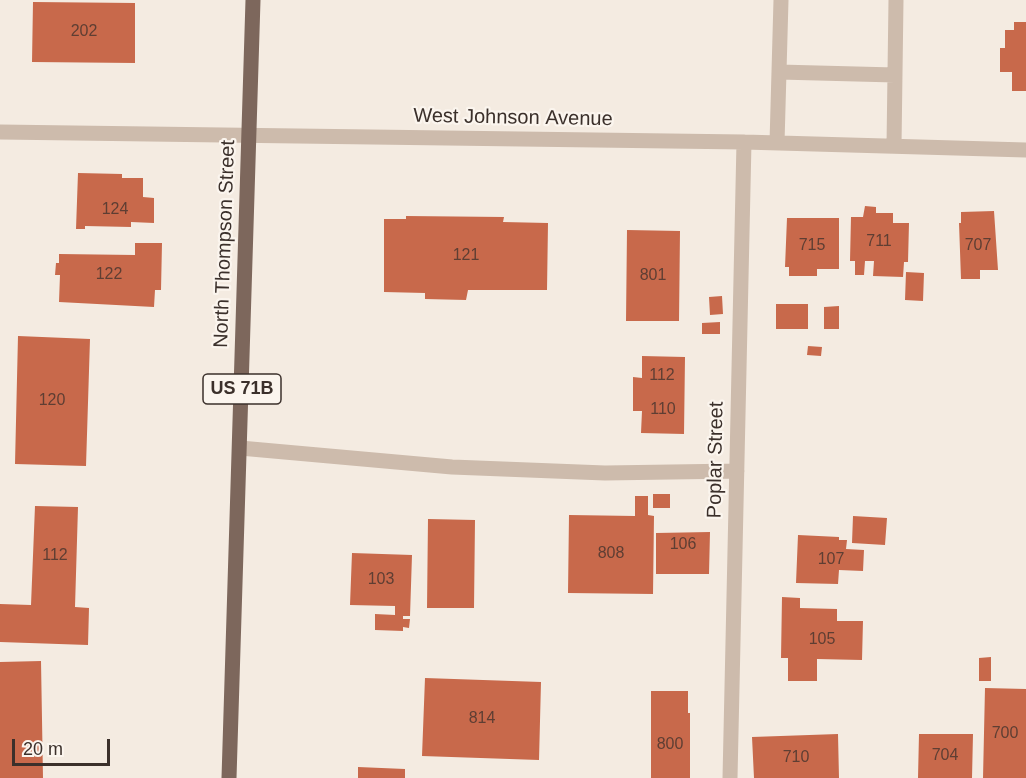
<!DOCTYPE html>
<html>
<head>
<meta charset="utf-8">
<style>
  body { margin:0 }
  #map { position:relative; width:1026px; height:778px; overflow:hidden; background:#f4ebe1; font-family:Arial,sans-serif }
  canvas { display:block }
  .scale { position:absolute; left:12px; top:739px; width:98px; height:27px; box-sizing:border-box; border:3px solid #3b302b; border-top:0; padding-left:8px; font-size:18px; line-height:21px; white-space:nowrap; color:#3b302b; -webkit-text-stroke:4px #fbf5ee; paint-order:stroke }
</style>
</head>
<body>
<div id="map">
<canvas width="1026" height="778"></canvas>
<div class="scale">20 m</div>
</div>
<script>
const c = document.querySelector('canvas').getContext('2d');
c.lineJoin = 'round';
function fillPath(path, color) {
  c.fillStyle = color;
  c.fill(path, 'evenodd');
}
function poly(rows) {
  const path = new Path2D();
  for (const r of rows) {
    path.moveTo(r[0], r[1]);
    for (let i = 2; i < r.length; i += 2) path.lineTo(r[i], r[i + 1]);
  }
  return path;
}
function trace(path, color, width, dash) {
  c.strokeStyle = color;
  c.lineWidth = width;
  c.lineCap = dash ? 'butt' : 'round';
  c.setLineDash(dash || []);
  c.stroke(path);
}
function label(font, color, halo, rows, align = 'center') {
  c.font = font + ' Arial,sans-serif';
  c.lineWidth = 4.5;
  c.setLineDash([]);
  c.textBaseline = 'middle';
  c.strokeStyle = halo;
  c.fillStyle = color;
  for (const [text, x, y, turn = 0] of rows) {
    c.save();
    c.translate(x, y);
    c.rotate((+turn || 0) * Math.PI / 180);
    c.textAlign = isNaN(turn) ? turn : align;
    if (halo) c.strokeText(text, 0, 0);
    c.fillText(text, 0, 0);
    c.restore();
  }
}
const building = poly([
  [33,2,135,3,135,63,32,62],
  [1014,22,1026,22,1026,91,1012,91,1012,72,1000,72,1000,48,1005,48,1005,30,1014,30],
  [78,173,122,174,122,178,143,178,143,197,154,198,154,223,131,222,131,227,85,226,85,229,76,229],
  [865,206,876,207,876,213,893,213,893,223,909,223,908,262,904,262,903,277,873,276,874,261,865,261,864,275,855,275,855,261,850,261,851,217,863,217],
  [994,211,998,270,980,270,980,279,961,279,959,223,961,223,961,212],
  [406,216,504,217,503,222,548,223,547,290,468,290,466,300,425,299,425,293,384,292,384,219,406,219],
  [787,218,839,218,839,269,817,269,817,276,789,276,789,267,785,267],
  [627,230,680,231,679,321,626,321],
  [135,243,162,243,161,290,155,290,154,307,59,302,60,275,55,275,56,263,59,263,59,254,135,255],
  [906,272,924,273,923,301,905,300],
  [722,296,723,314,710,315,709,297],
  [776,304,808,304,808,329,776,329],
  [839,306,839,329,824,329,824,307],
  [720,322,720,334,702,334,702,323],
  [18,336,90,339,86,466,15,464],
  [808,346,822,347,821,356,807,355],
  [642,356,685,357,684,434,641,433,642,411,633,411,633,377,642,378],
  [653,494,670,494,670,508,653,508],
  [635,496,648,496,648,515,654,516,653,594,568,593,569,515,635,516],
  [35,506,78,507,75,607,89,608,88,645,0,642,0,604,31,605],
  [853,516,887,518,885,545,852,543],
  [428,519,475,520,474,608,427,608],
  [710,532,709,574,656,574,656,533],
  [798,535,839,537,839,540,847,540,846,549,864,550,863,571,839,570,838,584,796,583],
  [352,553,412,555,410,616,403,616,403,619,410,619,409,628,403,627,403,631,375,630,375,614,395,615,395,606,350,605],
  [782,597,800,598,800,608,837,609,837,621,863,621,862,660,817,659,817,681,788,681,788,658,781,658],
  [991,657,991,681,979,681,979,658],
  [41,661,43,778,0,778,0,662],
  [425,678,541,682,539,760,422,756],
  [985,688,1026,689,1026,778,983,778],
  [651,691,688,691,688,713,690,713,690,778,651,778],
  [838,734,839,778,754,778,752,737],
  [919,734,973,734,972,778,918,778],
  [358,767,405,769,405,778,358,778]
]);
const minor = poly([
  [779,72,895,75],
  [0,132,744,142,1026,150],
  [777,143,781,0],
  [894,146,896,0],
  [240,448,452,467,605,473,737,471],
  [730,778,744,142]
]);
const major = poly([
  [229,778,253,0]
]);
const numberNames = [
  ["202",84,32],
  ["124",115,210],
  ["711",879,242],
  ["715",812,246],
  ["707",978,246],
  ["121",466,256],
  ["122",109,275],
  ["801",653,276],
  ["112",662,376],
  ["120",52,401],
  ["110",663,410],
  ["106",683,545],
  ["808",611,554],
  ["112",55,556],
  ["107",831,560],
  ["103",381,580],
  ["105",822,640],
  ["814",482,719],
  ["700",1005,734],
  ["800",670,745],
  ["704",945,756],
  ["710",796,758]
];
const shields = [
  [242,389,78]
];
const shieldNames = [
  ["US 71B",242,389]
];
const streetNames = [
  ["West Johnson Avenue",513,118,1],
  ["North Thompson Street",225,244,-88],
  ["Poplar Street",716,460,-89]
];
fillPath(building, '#c8694b');
trace(minor, '#cdbbac', 15);
trace(major, '#7d675c', 15);
label('16px', '#5e3e33', null, numberNames);
for (const [x, y, w] of shields) {
  const box = new Path2D();
  box.roundRect(x - w / 2, y - 15, w, 30, 4.5);
  c.fillStyle = '#fbf5ee';
  c.fill(box);
  trace(box, '#3b302b', 1.5);
}
label('bold 18px', '#3b302b', null, shieldNames);
label('20px', '#3b302b', '#fbf5ee', streetNames);
</script>
</body>
</html>
